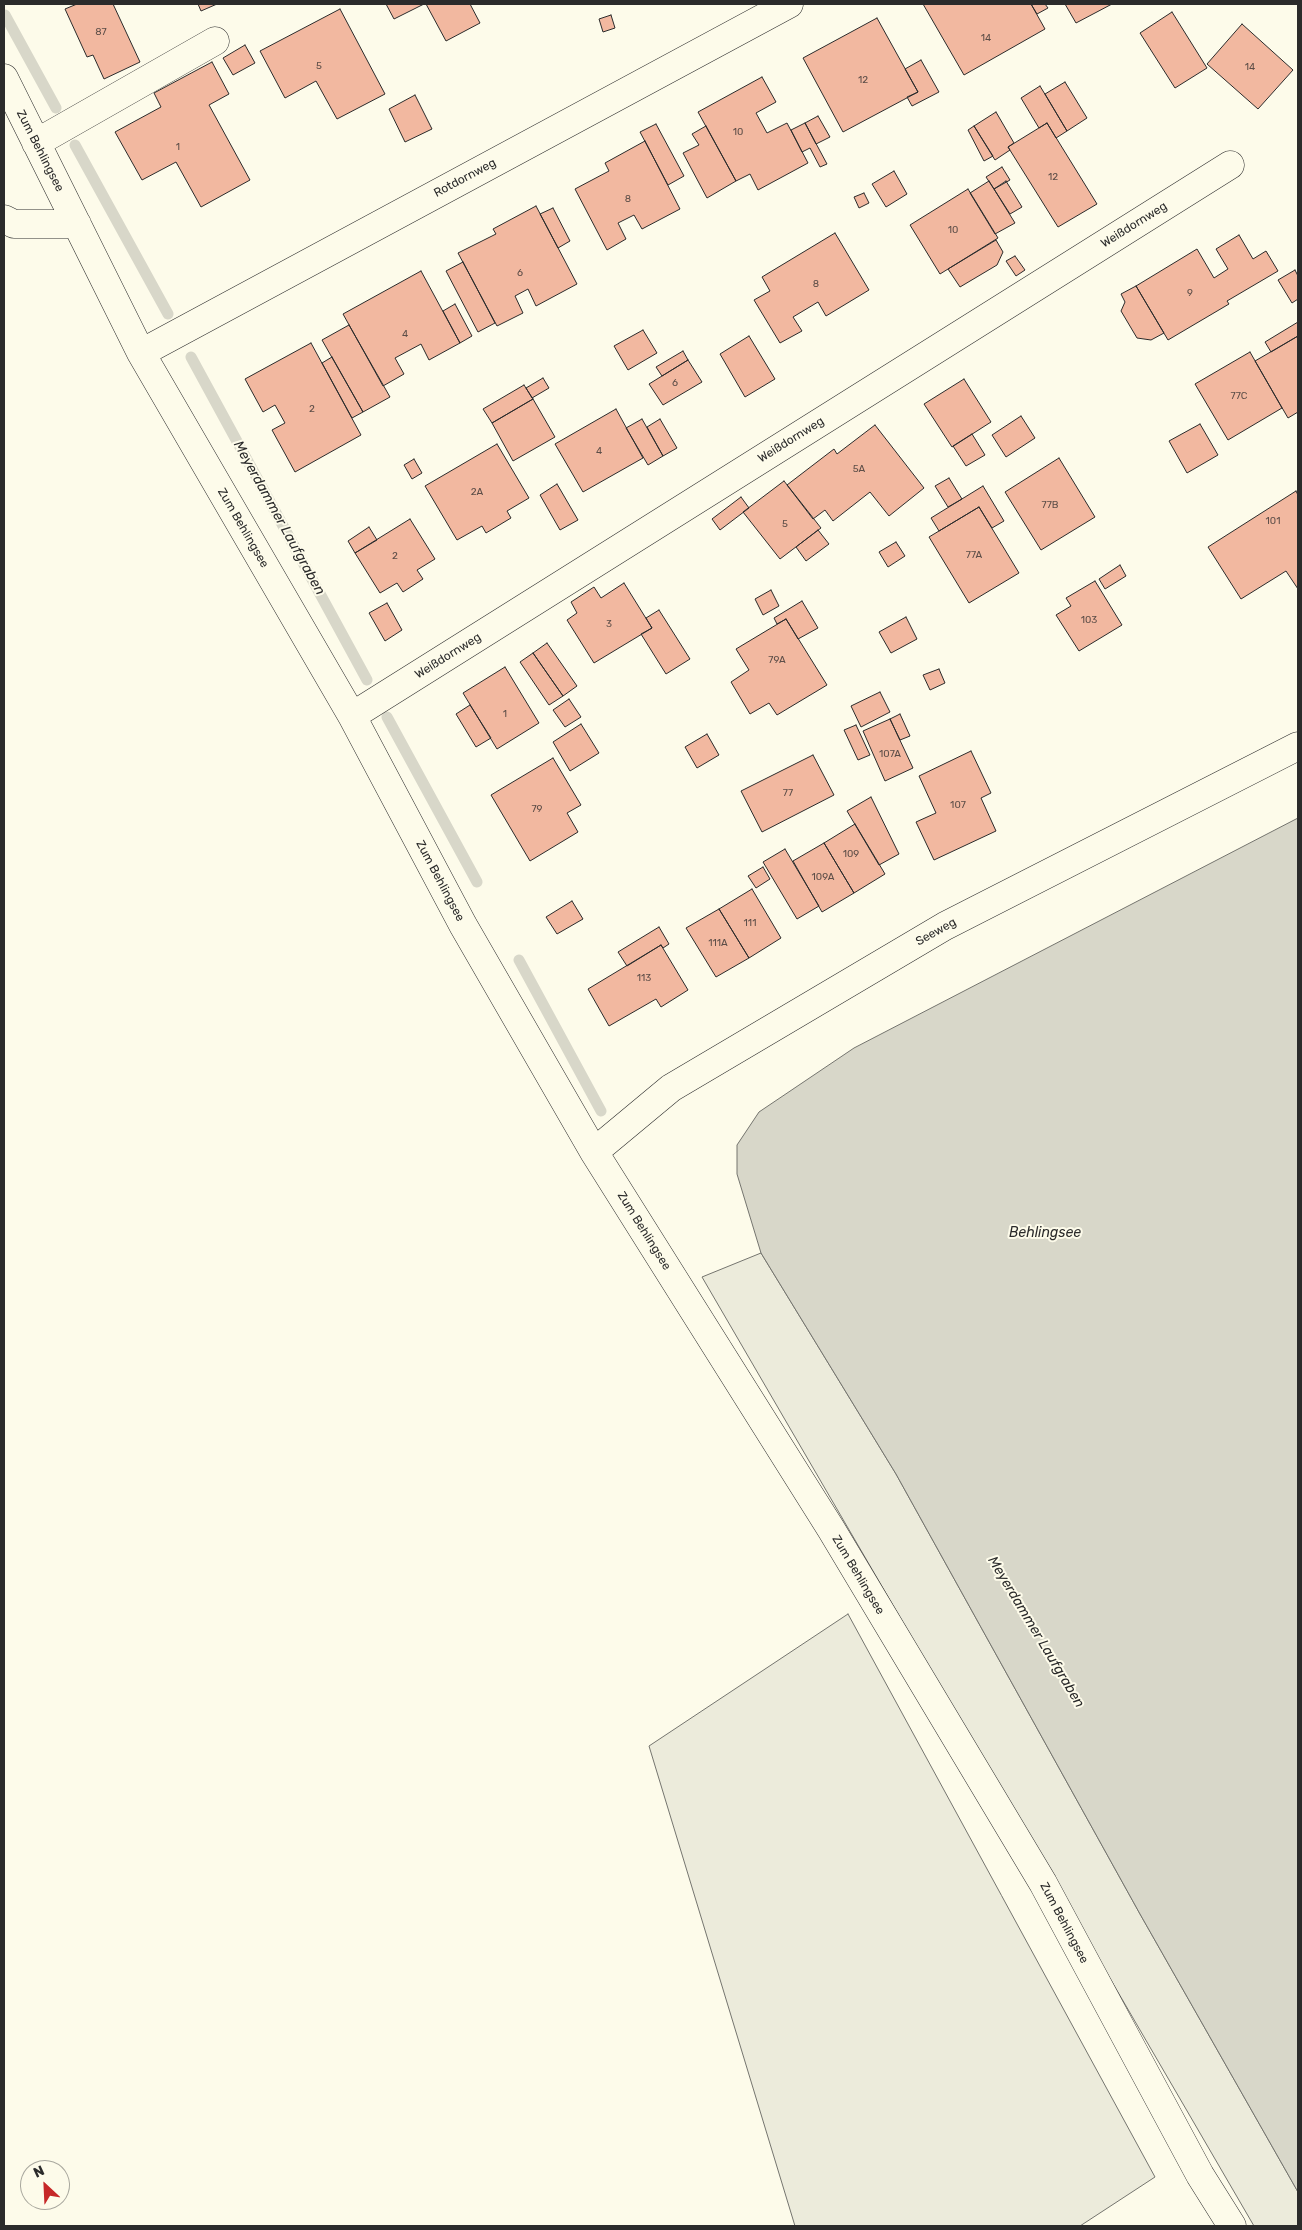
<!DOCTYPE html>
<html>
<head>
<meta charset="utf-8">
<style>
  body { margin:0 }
  #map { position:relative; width:1302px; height:2230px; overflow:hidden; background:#fdfbea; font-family:Rubik,sans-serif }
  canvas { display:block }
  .frame { position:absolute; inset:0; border:5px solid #2b2b2b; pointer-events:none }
  .north { position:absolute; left:20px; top:2160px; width:50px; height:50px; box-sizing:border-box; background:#fdfbea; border:1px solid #a9a89e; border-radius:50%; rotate:335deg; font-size:14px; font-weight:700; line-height:20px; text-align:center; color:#2b2b2b }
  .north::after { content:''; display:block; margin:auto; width:18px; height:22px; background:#c62828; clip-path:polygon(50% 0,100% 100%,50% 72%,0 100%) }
</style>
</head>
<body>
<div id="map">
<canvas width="1302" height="2230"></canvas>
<div class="frame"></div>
<div class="north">N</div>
</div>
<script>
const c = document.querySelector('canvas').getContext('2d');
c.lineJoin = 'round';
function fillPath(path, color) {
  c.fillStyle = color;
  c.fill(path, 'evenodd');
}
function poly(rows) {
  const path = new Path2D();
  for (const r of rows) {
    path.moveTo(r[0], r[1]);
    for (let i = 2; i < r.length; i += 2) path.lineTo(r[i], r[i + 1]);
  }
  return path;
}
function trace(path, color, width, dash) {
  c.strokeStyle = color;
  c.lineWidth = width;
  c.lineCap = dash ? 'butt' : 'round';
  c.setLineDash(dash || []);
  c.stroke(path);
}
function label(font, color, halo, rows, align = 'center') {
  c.font = font + ' Rubik,sans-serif';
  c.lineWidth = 4;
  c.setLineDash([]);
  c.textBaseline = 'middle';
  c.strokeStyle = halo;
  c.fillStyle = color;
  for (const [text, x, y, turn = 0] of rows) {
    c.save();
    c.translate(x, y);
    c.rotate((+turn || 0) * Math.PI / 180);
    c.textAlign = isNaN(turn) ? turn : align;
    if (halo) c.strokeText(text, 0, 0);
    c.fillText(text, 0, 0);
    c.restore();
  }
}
const green = poly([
  [761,1253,896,1474,1140,1914,1298,2192,1298,2226,1254,2226,702,1277,761,1253],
  [848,1614,1155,2177,1080,2226,795,2226,649,1746,848,1614]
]);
const water = poly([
  [1298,818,1298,2192,1140,1914,896,1474,761,1253,737,1174,737,1145,759,1112,854,1048,1298,818]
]);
const stream = poly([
  [5,15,56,108],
  [75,145,168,314],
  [191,357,367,680],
  [387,717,477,882],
  [519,960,601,1111]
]);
const building = poly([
  [77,4,113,4,140,62,104,79,93,55,87,57,65,9,77,4],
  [198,4,217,4,201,11,198,4],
  [386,4,424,4,394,19,386,4],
  [426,4,470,4,480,23,446,41,426,4],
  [923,4,1031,4,1045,29,964,75,923,4],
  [1031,4,1045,4,1048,8,1037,14,1031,4],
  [1065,4,1112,4,1076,23,1065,4],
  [340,9,385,94,337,119,316,81,285,98,260,51,340,9],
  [1172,12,1207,68,1175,88,1140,33,1172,12],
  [611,15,615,28,603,32,599,19,611,15],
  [877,18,918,92,843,132,803,58,877,18],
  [1242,24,1293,70,1258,109,1207,64,1242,24],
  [245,45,255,63,233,75,223,58,245,45],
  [921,60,939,92,912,106,907,97,918,92,905,69,921,60],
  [212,62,229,94,209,105,250,180,201,207,176,162,142,180,115,132,161,107,154,93,212,62],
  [762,77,776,102,756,113,767,133,787,123,808,163,758,190,750,174,736,181,698,112,762,77],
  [1065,82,1087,118,1067,131,1045,94,1065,82],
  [1040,86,1067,131,1056,138,1047,123,1039,128,1021,98,1040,86],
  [415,95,432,129,405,142,389,109,415,95],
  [996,112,1014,143,1008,147,1010,150,995,160,974,126,996,112],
  [818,116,830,137,816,144,805,123,818,116],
  [805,123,827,164,820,167,810,148,802,152,791,130,805,123],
  [1047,123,1097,204,1058,227,1008,147,1047,123],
  [656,124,684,176,668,185,640,132,656,124],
  [706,126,736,181,707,198,683,153,699,145,692,134,706,126],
  [974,126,993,156,984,161,968,130,974,126],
  [645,141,680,209,642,229,634,215,618,223,626,239,607,250,575,189,609,171,605,163,645,141],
  [1002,167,1010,180,994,189,986,177,1002,167],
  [894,171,907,194,886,207,872,184,894,171],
  [989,181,1015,223,995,234,970,193,989,181],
  [1006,181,1022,207,1010,214,994,189,1006,181],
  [968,189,998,238,940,274,910,225,968,189],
  [864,193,869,203,859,208,854,197,864,193],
  [536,206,577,284,536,306,528,289,515,296,523,313,497,326,458,253,496,234,493,229,536,206],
  [553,208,570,241,558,248,540,214,553,208],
  [835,233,869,290,826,316,818,302,793,317,802,331,780,343,754,300,770,291,762,277,835,233],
  [1239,235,1253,259,1266,251,1278,271,1227,301,1229,304,1168,340,1136,286,1197,249,1214,278,1228,269,1216,249,1239,235],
  [996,240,1003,252,997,265,960,287,948,269,996,240],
  [1015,256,1025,270,1016,276,1006,261,1015,256],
  [463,262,495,323,478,332,446,271,463,262],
  [1295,270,1298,276,1298,299,1292,303,1278,280,1295,270],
  [421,271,460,343,429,360,421,344,395,358,404,374,383,386,343,314,421,271],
  [1136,286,1164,333,1151,340,1137,338,1121,311,1125,302,1121,294,1136,286],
  [455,304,472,336,460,343,443,311,455,304],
  [1298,322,1298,336,1271,352,1265,342,1298,322],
  [349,325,390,397,363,412,322,340,349,325],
  [643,330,657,353,628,370,614,346,643,330],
  [749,336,775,379,745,397,720,354,749,336],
  [1298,336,1298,412,1288,418,1255,361,1298,336],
  [311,343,361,435,295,472,272,430,285,423,275,405,263,412,245,379,311,343],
  [683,351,688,360,662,376,656,367,683,351],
  [1250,352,1282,408,1228,440,1195,384,1250,352],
  [332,357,363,412,352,418,322,363,332,357],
  [688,360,702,382,663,405,649,384,688,360],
  [543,378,549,388,532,398,526,388,543,378],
  [964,379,991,422,952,447,924,404,964,379],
  [524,385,533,399,492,423,483,409,524,385],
  [533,399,555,437,513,461,492,423,533,399],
  [616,409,643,458,583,492,555,444,616,409],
  [1021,416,1035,438,1006,457,992,435,1021,416],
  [642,419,663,456,648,465,626,428,642,419],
  [660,419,677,448,663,456,647,427,660,419],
  [1200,424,1218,455,1187,473,1169,441,1200,424],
  [875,425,924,488,889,516,870,492,833,521,825,510,813,519,787,485,834,449,837,454,875,425],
  [972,434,985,455,966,466,953,446,972,434],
  [497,444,529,498,507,511,511,518,486,533,482,526,457,540,425,486,497,444],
  [1059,458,1095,517,1041,550,1005,492,1059,458],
  [414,459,422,473,412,479,404,465,414,459],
  [949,478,962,499,948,507,935,486,949,478],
  [784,481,821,528,780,559,743,512,784,481],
  [557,484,578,520,560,530,540,495,557,484],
  [983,486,1004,521,992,528,979,507,939,531,931,518,983,486],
  [1296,491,1298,495,1298,589,1286,571,1241,599,1208,547,1296,491],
  [741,497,749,508,720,530,712,519,741,497],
  [979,507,1019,573,969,603,929,537,979,507],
  [410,519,435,559,417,570,423,579,403,592,397,583,380,593,355,553,410,519],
  [369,527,377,540,355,553,348,541,369,527],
  [818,530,829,544,806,561,796,547,818,530],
  [896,542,905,556,888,567,879,552,896,542],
  [1120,565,1126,576,1105,589,1099,579,1120,565],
  [1095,581,1122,625,1079,651,1056,615,1071,606,1066,598,1095,581],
  [624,583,652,628,594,663,567,620,577,613,571,602,594,587,601,598,624,583],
  [771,590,779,606,763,615,755,599,771,590],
  [802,601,818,628,798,639,786,619,777,624,774,618,802,601],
  [387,603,402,630,385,641,369,613,387,603],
  [659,610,690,659,666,674,641,634,652,628,646,618,659,610],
  [906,617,917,639,891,653,879,632,906,617],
  [786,619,827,685,777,715,769,703,750,714,731,682,749,670,736,649,786,619],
  [547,643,577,686,563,696,533,653,547,643],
  [533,653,563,696,549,705,520,662,533,653],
  [505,667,539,723,497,749,463,693,505,667],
  [939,669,945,683,930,690,923,675,939,669],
  [880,692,890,712,861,727,851,706,880,692],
  [569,699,581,717,565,727,553,710,569,699],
  [470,705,491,738,476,747,456,714,470,705],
  [900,714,910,736,900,740,890,719,900,714],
  [890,719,913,768,885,781,863,731,890,719],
  [581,724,599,753,570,771,553,742,581,724],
  [856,725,870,755,858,760,844,730,856,725],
  [707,734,719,755,697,768,685,747,707,734],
  [971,751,991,793,981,798,996,831,934,860,916,822,936,813,919,776,971,751],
  [813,755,834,795,762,832,741,791,813,755],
  [553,758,581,805,567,813,578,832,530,861,491,795,553,758],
  [871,797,899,854,879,865,847,811,871,797],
  [855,824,885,874,854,893,824,843,855,824],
  [824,843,854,893,822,912,793,861,824,843],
  [785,849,819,906,797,919,763,862,785,849],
  [763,867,770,879,756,888,748,876,763,867],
  [752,889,781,938,749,958,719,909,752,889],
  [572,901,583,919,557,934,546,917,572,901],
  [719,909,749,958,716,977,686,928,719,909],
  [659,927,669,944,663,948,661,945,627,966,618,952,659,927],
  [661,945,688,990,661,1007,656,999,609,1026,588,989,661,945]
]);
const minor = poly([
  [4,78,141,353,352,716,463,925,594,1152,831,1529,1043,1883,1200,2175,1232,2226],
  [36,143,215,41],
  [4,219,14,224,77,224],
  [141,353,789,4],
  [352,716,1230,165],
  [594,1152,671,1088,945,926,1298,746]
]);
const numberNames = [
  ["87",101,32],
  ["14",986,38],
  ["5",319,66],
  ["14",1250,67],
  ["12",863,80],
  ["10",738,132],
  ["1",178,147],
  ["12",1053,177],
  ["8",628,199],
  ["10",953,230],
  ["6",520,273],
  ["8",816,284],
  ["9",1190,293],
  ["4",405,334],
  ["6",675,383],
  ["77C",1239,396],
  ["2",312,409],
  ["4",599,451],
  ["5A",859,469],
  ["2A",477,492],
  ["77B",1050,505],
  ["101",1273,521],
  ["5",785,524],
  ["77A",974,555],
  ["2",395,556],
  ["103",1089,620],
  ["3",609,624],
  ["79A",777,660],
  ["1",505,714],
  ["107A",890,754],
  ["77",788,793],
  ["107",958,805],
  ["79",537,809],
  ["109",851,854],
  ["109A",823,877],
  ["111",750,923],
  ["111A",718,943],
  ["113",644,978]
];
const streetNames = [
  ["Zum Behlingsee",40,151,63],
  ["Rotdornweg",465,178,-28],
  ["Weißdornweg",1134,225,-32],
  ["Weißdornweg",791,440,-32],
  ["Zum Behlingsee",243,528,60],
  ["Weißdornweg",448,656,-32],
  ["Zum Behlingsee",440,881,62],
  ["Seeweg",936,932,-29],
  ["Zum Behlingsee",644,1231,58],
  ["Zum Behlingsee",858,1575,59],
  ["Zum Behlingsee",1064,1923,62]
];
const waterNames = [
  ["Meyerdammer Laufgraben",279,518,61],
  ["Behlingsee",1045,1233],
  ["Meyerdammer Laufgraben",1036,1632,59]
];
fillPath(green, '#ecebdb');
trace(green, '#74746e', 1);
fillPath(water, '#d8d7c9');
trace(water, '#74746e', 1);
trace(stream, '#d8d7c9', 11);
fillPath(building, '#f2b8a0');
trace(building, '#2b2b2b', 1);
trace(minor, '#2b2b2b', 29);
trace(minor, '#fdfbea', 28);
label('10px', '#5d4e48', null, numberNames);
label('12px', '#2b2b2b', '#fdfbea', streetNames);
label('italic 14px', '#2b2b2b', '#fdfbea', waterNames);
</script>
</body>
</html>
